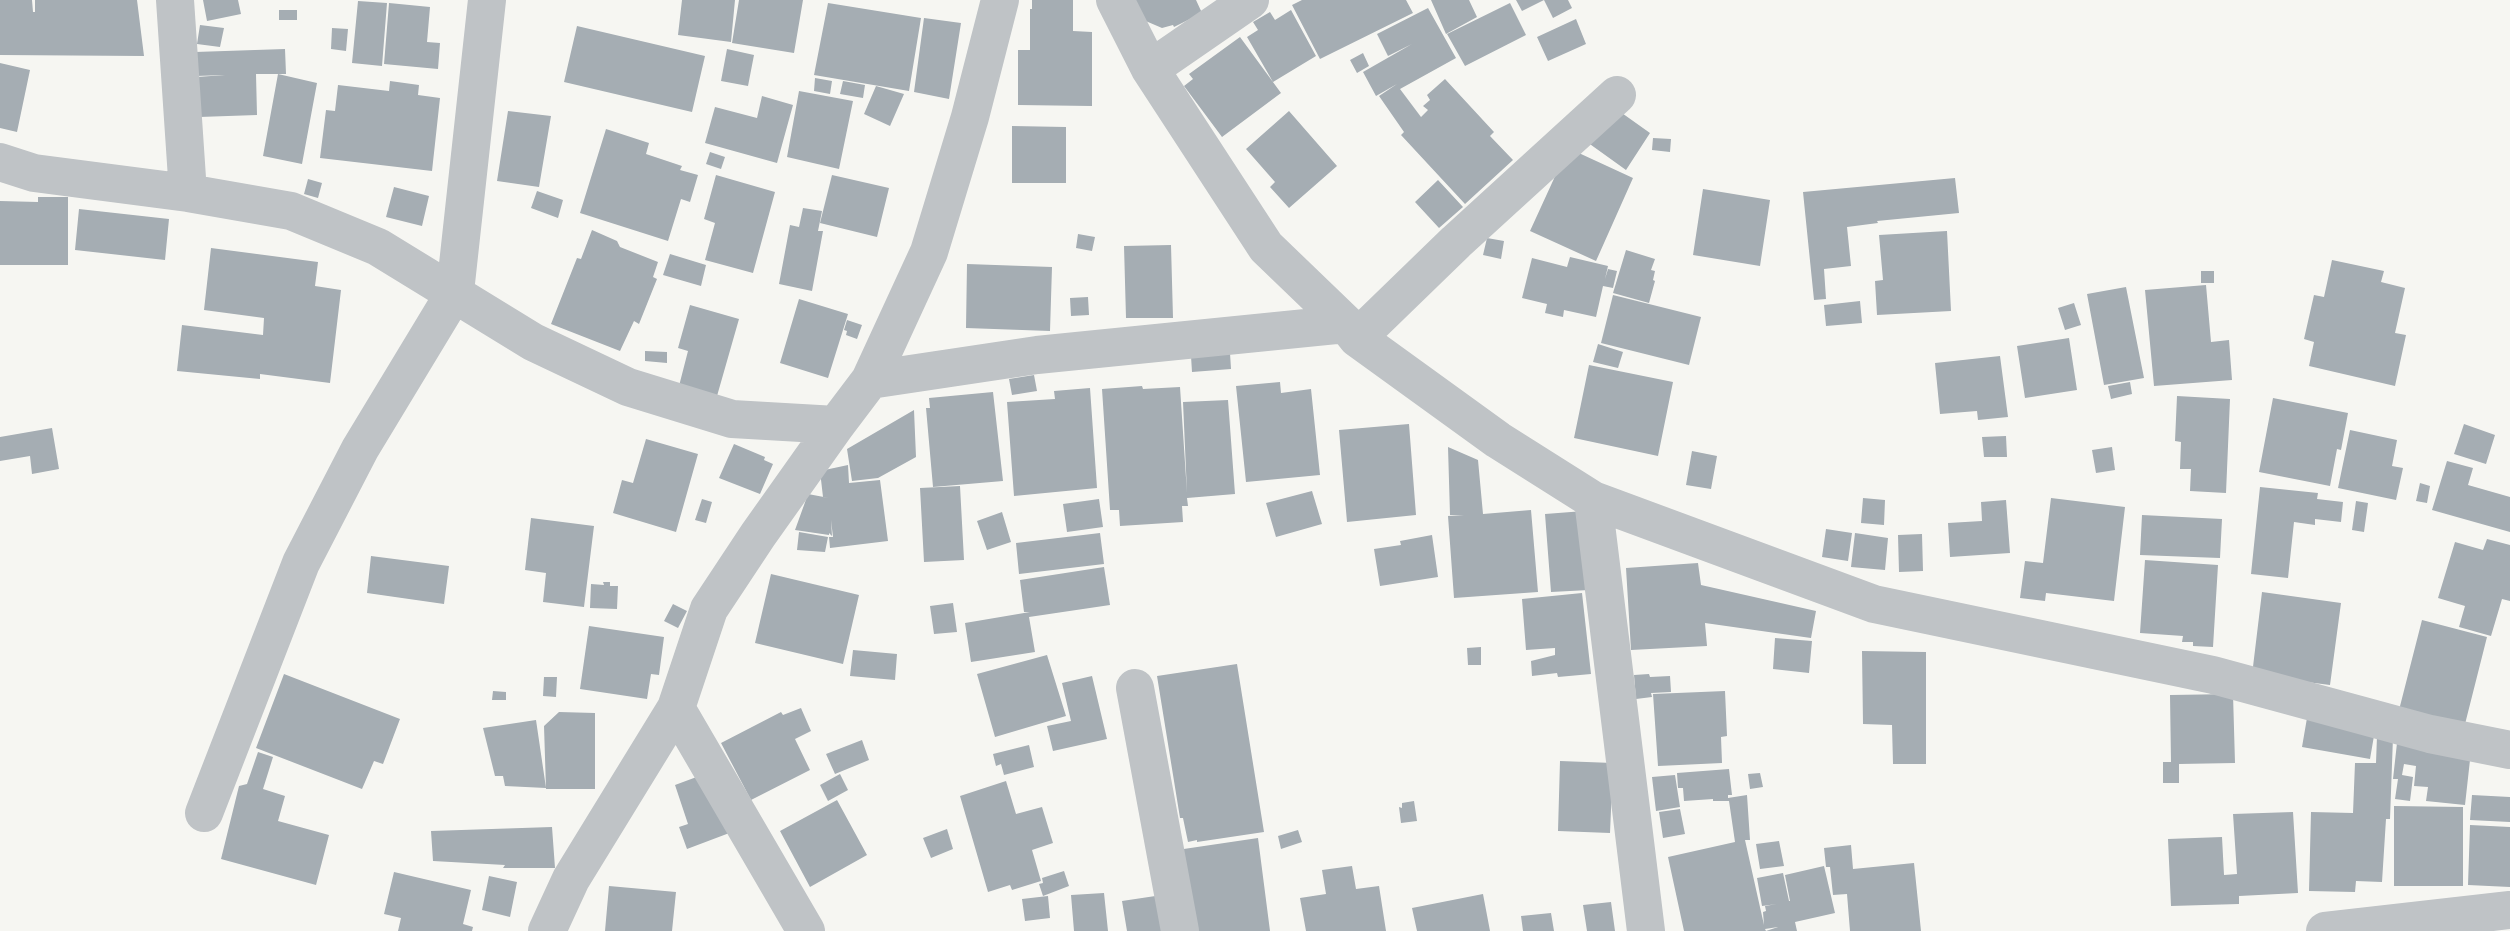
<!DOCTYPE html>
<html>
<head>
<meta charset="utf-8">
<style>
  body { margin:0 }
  canvas { display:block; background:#f6f6f2 }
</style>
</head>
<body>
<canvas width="2510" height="931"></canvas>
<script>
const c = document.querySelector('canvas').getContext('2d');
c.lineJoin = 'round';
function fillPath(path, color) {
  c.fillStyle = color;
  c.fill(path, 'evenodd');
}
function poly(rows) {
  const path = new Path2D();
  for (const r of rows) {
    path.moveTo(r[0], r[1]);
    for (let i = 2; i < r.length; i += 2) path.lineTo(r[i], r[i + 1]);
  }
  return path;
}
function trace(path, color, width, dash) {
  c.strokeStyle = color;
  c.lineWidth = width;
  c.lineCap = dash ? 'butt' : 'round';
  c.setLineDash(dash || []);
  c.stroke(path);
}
const building = poly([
  [0,0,32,0,33,12,35,12,35,0,137,0,144,56,0,55],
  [203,0,238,0,241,14,207,21],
  [682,0,735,0,731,42,678,35],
  [739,0,803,0,794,53,732,43],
  [1032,0,1073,0,1073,31,1092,32,1092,106,1018,105,1018,50,1030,50,1030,9,1032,9],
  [1133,0,1196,0,1202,13,1174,27,1173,25,1162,28,1141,19],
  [1302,0,1406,0,1413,13,1320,59,1292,5],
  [1431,0,1469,0,1477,17,1446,34],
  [1516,0,1568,0,1572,8,1553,18,1544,0,1522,11],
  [358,1,387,3,382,66,352,63],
  [389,3,430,7,427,42,440,43,438,69,384,64],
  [828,3,921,18,909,91,814,75],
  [1510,3,1526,35,1465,66,1447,34],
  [1428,8,1456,58,1400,89,1421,117,1428,110,1423,106,1430,100,1427,95,1445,79,1494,132,1490,136,1513,160,1465,204,1401,135,1404,132,1379,96,1397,84,1376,96,1363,72,1412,44,1388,56,1377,34],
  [279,10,297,10,297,20,279,20],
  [1291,10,1316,56,1273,82,1247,37,1258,30,1253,22,1270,12,1275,20],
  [924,18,961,23,949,99,914,92],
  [1576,19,1586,44,1548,61,1537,37],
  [200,25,224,28,220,47,197,44],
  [577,26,705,56,692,112,564,82],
  [332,28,348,29,346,51,331,49],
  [1240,37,1281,93,1222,137,1184,86,1193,79,1189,74],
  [285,49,286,74,256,74,257,115,199,117,197,77,225,75,196,76,195,52],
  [727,49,754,55,748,86,721,81],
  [1363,53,1369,66,1357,73,1350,60],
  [0,63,30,70,17,132,0,128],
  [278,74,317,83,302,164,263,156],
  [815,78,832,81,830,94,814,91],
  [390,81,419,85,418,95,440,98,432,171,320,158,326,110,335,111,338,85,389,91],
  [843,81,865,85,863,98,840,94],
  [876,86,904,94,890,126,864,114],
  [799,91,853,101,839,169,787,157],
  [762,96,793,105,777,163,705,143,715,107,757,118],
  [1612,106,1650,133,1626,170,1587,142],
  [508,111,551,116,539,187,497,181],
  [1289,111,1337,166,1289,208,1270,187,1275,182,1246,149],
  [1012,126,1066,127,1066,183,1012,183],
  [606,129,649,143,646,154,682,166,680,170,698,175,690,202,681,199,668,241,580,213],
  [1653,138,1671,139,1670,152,1652,150],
  [1568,148,1633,178,1596,261,1530,231],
  [710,152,725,157,721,169,706,164],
  [716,175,775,192,753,273,705,260,715,223,704,219],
  [832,175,889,188,877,237,820,223],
  [1955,178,1959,213,1877,221,1878,223,1847,227,1851,266,1824,269,1826,299,1814,300,1803,192],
  [308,179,322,183,318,198,304,194],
  [1438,180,1463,207,1439,228,1415,202],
  [394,187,429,196,422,226,386,217],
  [1703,189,1770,200,1760,266,1693,255],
  [537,191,563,200,558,218,531,208],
  [38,197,68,197,68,265,0,265,0,201,38,202],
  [803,208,822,211,818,231,823,231,812,291,779,284,790,225,799,227],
  [79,209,169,219,165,260,75,250],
  [592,230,617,241,620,247,658,262,653,277,657,279,639,324,634,321,620,351,551,324,577,258,581,259],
  [1947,231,1951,311,1877,315,1875,281,1883,280,1879,235],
  [1078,234,1095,237,1092,251,1076,248],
  [1487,238,1504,241,1501,259,1483,255],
  [1171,245,1173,318,1126,318,1124,246],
  [211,248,318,262,315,286,341,290,330,383,260,374,260,379,177,371,182,325,263,335,264,318,204,310],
  [1626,250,1655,259,1651,270,1655,271,1653,280,1655,281,1649,303,1613,293],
  [670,254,706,265,701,286,663,275],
  [1570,257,1608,266,1605,279,1608,269,1617,271,1613,288,1603,286,1596,317,1564,310,1563,317,1545,313,1547,304,1522,298,1532,258,1567,267],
  [2332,260,2384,271,2381,282,2405,288,2395,333,2406,335,2395,386,2309,366,2314,342,2304,339,2314,295,2324,297],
  [967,264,1052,267,1050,331,966,328],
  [2201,271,2214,271,2214,283,2201,283],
  [2206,285,2211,342,2229,340,2232,380,2154,386,2145,290],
  [2126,287,2144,378,2104,385,2087,294],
  [1613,295,1701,317,1689,365,1601,343],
  [1088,297,1089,315,1071,316,1070,298],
  [799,299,848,314,828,378,780,363],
  [1860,301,1862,323,1826,326,1824,305],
  [2074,303,2081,325,2065,330,2058,308],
  [690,305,739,319,717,396,679,386,688,351,678,348],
  [847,320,862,325,857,339,846,335,847,331,844,330],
  [2069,338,2077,390,2025,398,2017,346],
  [1598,344,1623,352,1618,368,1593,362],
  [645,351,667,352,667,363,645,361],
  [1230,353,1231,369,1192,372,1191,356],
  [2000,356,2008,417,1978,420,1977,411,1940,414,1935,363],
  [1589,365,1673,382,1658,456,1574,438],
  [1034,375,1037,391,1012,395,1009,379],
  [1280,382,1281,393,1311,389,1320,475,1246,482,1236,386],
  [2130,382,2132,394,2111,399,2108,386],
  [1142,386,1143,389,1180,387,1187,493,1183,402,1228,400,1235,494,1187,498,1188,506,1182,506,1183,522,1120,526,1119,510,1110,510,1102,389],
  [1090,388,1097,488,1014,496,1007,402,1055,399,1054,391],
  [993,392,1003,481,933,487,926,408,930,408,929,398],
  [2177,396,2230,399,2226,493,2190,491,2191,469,2180,469,2181,442,2175,441],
  [2273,398,2348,413,2341,450,2337,449,2330,486,2259,472],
  [914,410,916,457,878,478,852,481,847,449],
  [1409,424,1416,515,1347,522,1339,430],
  [2464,424,2495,435,2486,464,2454,454],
  [52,428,59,469,32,474,30,456,0,461,0,437],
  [2350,430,2397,440,2392,466,2403,468,2396,500,2338,488],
  [2006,436,2007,457,1984,457,1982,437],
  [646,439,698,454,676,532,613,513,622,480,633,483],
  [734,444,765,457,764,460,773,464,760,494,719,478],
  [1448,447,1478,460,1483,514,1531,510,1538,592,1454,598,1448,516,1464,515,1450,515],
  [2112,447,2115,470,2096,473,2092,450],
  [1692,451,1717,456,1711,489,1686,485],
  [2447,461,2473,468,2468,485,2510,497,2510,532,2432,510],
  [848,465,849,483,880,480,888,541,830,548,829,537,833,537,831,520,832,536,829,533,829,535,795,530,808,494,829,498,823,497,820,471],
  [2420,483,2430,486,2427,503,2416,501],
  [960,486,964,560,924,562,920,488],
  [2260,487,2318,493,2317,499,2343,502,2341,522,2315,519,2315,525,2294,522,2288,578,2251,574],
  [1312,491,1322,524,1276,537,1266,503],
  [1863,498,1885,500,1884,525,1861,523],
  [2051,498,2125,507,2114,601,2046,593,2045,601,2020,598,2025,561,2043,563],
  [702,499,712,502,706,523,695,520],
  [1099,499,1103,527,1067,532,1063,504],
  [2006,500,2010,553,1950,557,1948,523,1982,521,1981,502],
  [2356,501,2368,503,2364,532,2352,530],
  [1584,511,1589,590,1551,592,1545,514],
  [1002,512,1011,542,987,550,977,521],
  [2142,515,2222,519,2220,558,2140,555],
  [531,518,594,526,584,607,543,602,546,573,525,570],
  [1826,529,1852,533,1848,561,1822,557],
  [799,532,828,537,825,552,797,550],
  [1100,533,1104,564,1019,574,1016,543],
  [1855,533,1888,538,1885,570,1851,567],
  [1922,534,1923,571,1899,572,1898,535],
  [1432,535,1438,577,1380,586,1374,549,1401,545,1400,541],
  [2487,539,2510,545,2510,601,2502,599,2491,636,2459,627,2465,606,2438,598,2455,542,2483,550],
  [371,556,449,566,444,604,367,593],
  [2145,560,2218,565,2213,647,2193,646,2193,642,2182,642,2183,636,2140,633],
  [1698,563,1701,585,1816,611,1811,638,1705,623,1707,646,1631,650,1626,568],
  [1104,567,1110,605,1029,617,1035,652,971,662,965,623,1030,612,1024,612,1020,580],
  [771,574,859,595,843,664,755,643],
  [603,582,610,582,610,586,618,586,617,609,590,608,591,584,604,585],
  [2262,592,2341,603,2330,685,2252,675],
  [1582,593,1591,674,1558,677,1557,673,1532,676,1531,661,1555,655,1555,648,1526,650,1522,599],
  [953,603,957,632,934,634,930,606],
  [673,604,687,611,678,628,664,621],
  [2422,620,2487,637,2463,732,2398,714],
  [589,626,664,637,659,675,651,674,647,699,580,689],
  [1775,638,1812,641,1809,673,1773,669],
  [1481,647,1481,665,1468,665,1467,648],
  [853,650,897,654,895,680,850,676],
  [1862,651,1926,652,1926,764,1893,764,1892,725,1863,724],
  [1047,655,1066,716,995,737,977,674],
  [1237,664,1264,832,1197,842,1197,840,1188,842,1183,818,1180,818,1157,676],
  [284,674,400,719,383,764,374,761,362,789,256,748],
  [1649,674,1650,677,1670,676,1671,692,1651,693,1652,697,1636,699,1634,675],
  [1092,676,1107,739,1053,751,1047,726,1071,721,1062,683],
  [544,677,557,677,556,697,543,696],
  [493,691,506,692,506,700,492,700],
  [1725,691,1727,736,1721,737,1722,763,1658,766,1653,694],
  [2233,694,2235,763,2179,764,2179,783,2163,783,2163,762,2171,762,2170,695],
  [801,708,811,731,795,739,810,770,751,800,721,743,781,712,783,715],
  [559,712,595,713,595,789,546,789,544,726],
  [2307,718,2375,730,2370,759,2302,747],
  [536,720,546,788,505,786,503,776,495,776,483,728],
  [2377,736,2393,737,2390,819,2386,819,2382,882,2356,881,2355,892,2309,891,2311,812,2353,813,2355,763,2376,763],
  [862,740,869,760,835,774,826,754],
  [2397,743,2471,751,2465,805,2426,801,2428,787,2414,786,2416,766,2404,764,2402,775,2413,777,2410,801,2395,799,2398,779,2393,779],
  [1029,745,1034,767,1004,775,1001,764,996,766,993,754],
  [258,752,273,757,263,789,285,796,278,821,329,835,316,885,221,859,239,786,247,784],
  [1560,761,1613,763,1610,833,1558,831],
  [1729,769,1732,795,1728,795,1728,798,1747,795,1750,840,1745,840,1764,925,1763,912,1766,911,1765,906,1777,904,1762,906,1757,878,1783,873,1789,901,1790,901,1785,875,1824,866,1835,913,1795,922,1797,931,1766,931,1778,927,1765,929,1766,931,1684,931,1668,857,1735,842,1729,801,1713,801,1713,799,1684,801,1683,788,1678,788,1677,773],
  [710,772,732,832,687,849,679,827,688,824,675,785],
  [1760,773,1763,787,1750,789,1748,774],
  [840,774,848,790,828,801,820,785],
  [1675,775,1680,807,1656,811,1652,777],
  [1006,781,1016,814,1042,807,1053,843,1032,850,1041,881,1012,890,1010,885,988,892,960,796],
  [2472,795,2510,797,2510,822,2470,820],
  [837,800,867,855,810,887,780,831],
  [1414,801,1417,821,1401,823,1399,807,1402,808,1402,803],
  [2394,806,2463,807,2463,886,2394,886],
  [1680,809,1685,834,1663,838,1659,812],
  [2293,812,2298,893,2239,896,2239,904,2171,906,2168,839,2222,837,2224,875,2237,874,2233,814],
  [2470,825,2510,827,2510,887,2468,885],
  [552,827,555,868,503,868,505,865,433,861,431,831],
  [947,829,953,849,931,858,923,838],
  [1298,830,1302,842,1281,849,1278,836],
  [1258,838,1270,931,1193,931,1177,850],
  [1779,841,1784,866,1760,869,1756,844],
  [1851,845,1853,869,1914,863,1921,931,1850,931,1847,894,1833,895,1830,867,1826,867,1824,848],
  [1352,866,1356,889,1379,886,1386,931,1306,931,1300,898,1326,894,1322,870],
  [1064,871,1069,886,1043,896,1039,884,1043,883,1042,878],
  [394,872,471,890,463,924,473,927,472,931,398,931,401,918,384,914],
  [489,876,517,882,510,917,482,910],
  [609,886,676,892,672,931,605,931],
  [1104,893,1108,931,1074,931,1071,895],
  [1483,894,1490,931,1417,931,1412,908],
  [1162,895,1168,931,1127,931,1122,901],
  [1048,896,1050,918,1025,921,1022,899],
  [1611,902,1615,931,1587,931,1583,905],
  [1551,913,1554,931,1523,931,1521,916]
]);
const minor = poly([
  [175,0,188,193],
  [1115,0,1150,69,1266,247,1346,324,1357,338,1498,440,1593,500,1874,604,2213,675,2430,734,2510,750],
  [1150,69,1250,0],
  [0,162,34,173,188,193,291,211,378,247,533,342,628,387,732,419,836,425,870,380,1037,355,1346,324],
  [1357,338,1456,242,1617,95],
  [870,380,929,252,970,117,1000,0],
  [1593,500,1646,931],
  [1135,688,1180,931],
  [204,813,301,563,360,449,455,292,487,0],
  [547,931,571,879,676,708],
  [806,931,676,708,709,609,758,535,836,425],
  [2325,931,2510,910]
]);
fillPath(building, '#a5adb3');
trace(minor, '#bfc3c6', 38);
</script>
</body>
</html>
